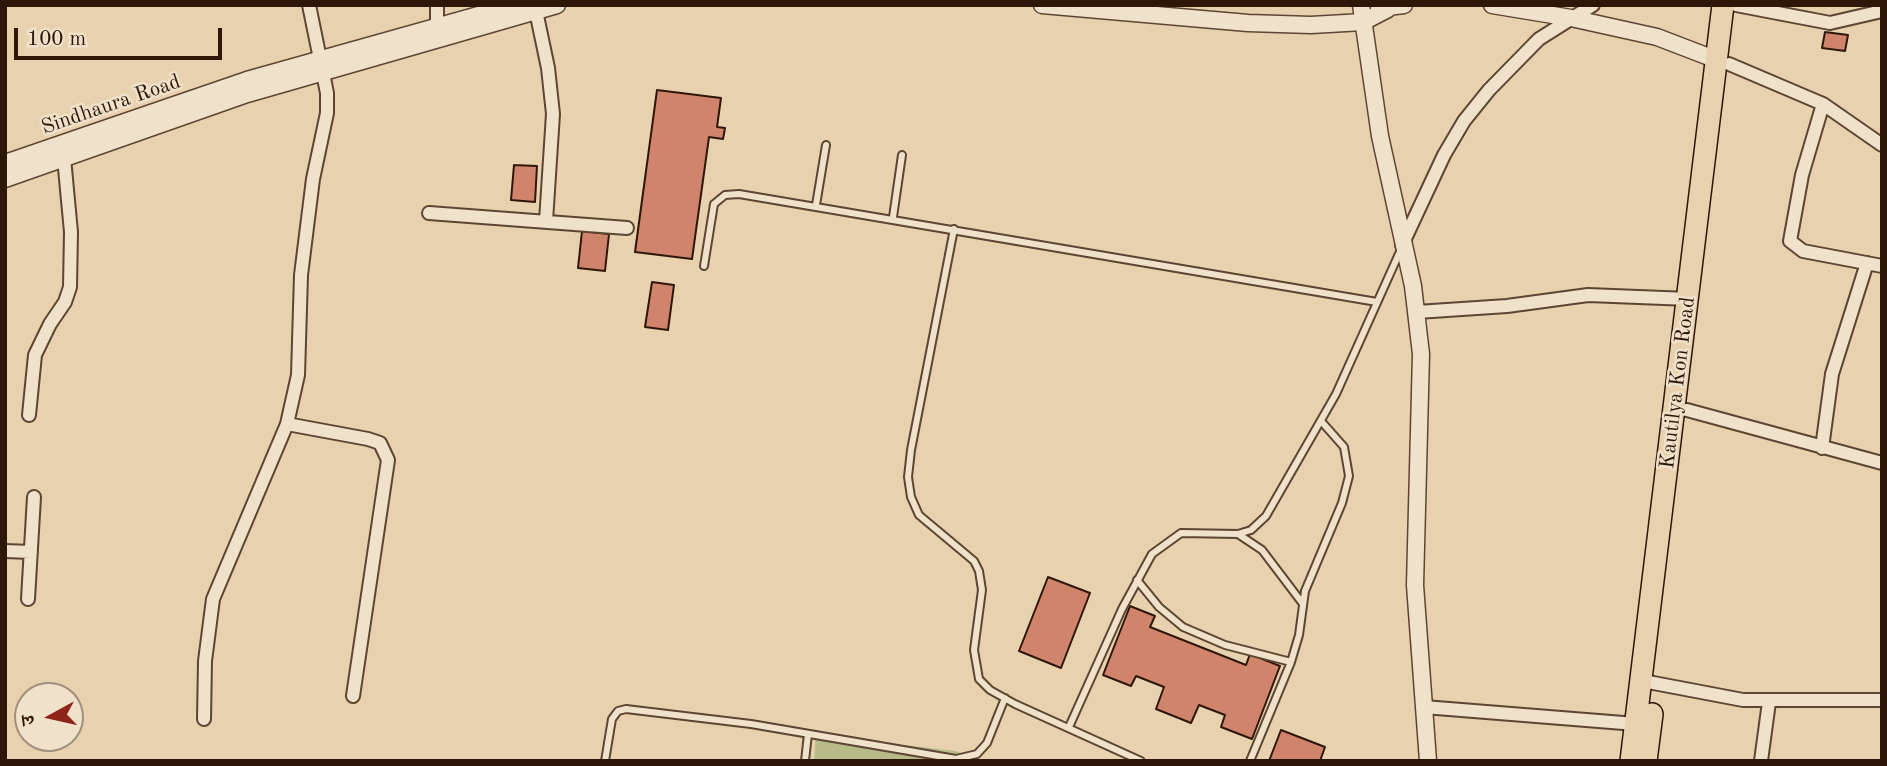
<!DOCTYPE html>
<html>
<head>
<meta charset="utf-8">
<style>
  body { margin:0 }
  #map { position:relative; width:1887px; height:766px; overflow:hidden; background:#e7d1ae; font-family:"Old Standard TT","Noto Serif Devanagari",serif }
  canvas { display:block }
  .frame { position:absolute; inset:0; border:7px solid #2e1708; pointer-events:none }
  .north { position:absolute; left:14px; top:682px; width:70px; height:70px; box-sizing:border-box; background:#efe1ca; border:2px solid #a2907c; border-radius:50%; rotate:262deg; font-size:19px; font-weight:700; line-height:28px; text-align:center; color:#2e1708 }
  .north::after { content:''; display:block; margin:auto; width:24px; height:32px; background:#8f2418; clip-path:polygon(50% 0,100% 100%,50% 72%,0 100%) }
  .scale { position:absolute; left:14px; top:28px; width:208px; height:32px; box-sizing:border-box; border:4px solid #2e1708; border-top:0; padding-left:9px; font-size:21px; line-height:24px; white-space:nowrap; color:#2e1708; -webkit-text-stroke:5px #efe1ca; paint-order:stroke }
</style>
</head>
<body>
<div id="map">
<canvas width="1887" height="766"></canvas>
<div class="frame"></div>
<div class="north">उ</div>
<div class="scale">100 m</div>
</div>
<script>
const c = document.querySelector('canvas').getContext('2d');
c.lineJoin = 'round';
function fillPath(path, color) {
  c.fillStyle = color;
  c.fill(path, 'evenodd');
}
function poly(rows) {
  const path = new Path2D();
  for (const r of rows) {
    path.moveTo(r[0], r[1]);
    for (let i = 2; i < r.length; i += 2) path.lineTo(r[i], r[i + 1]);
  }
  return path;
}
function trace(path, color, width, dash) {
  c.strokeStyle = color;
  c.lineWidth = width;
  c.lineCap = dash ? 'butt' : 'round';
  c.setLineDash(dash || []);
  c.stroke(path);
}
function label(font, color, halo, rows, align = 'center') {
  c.font = font + ' "Old Standard TT",serif';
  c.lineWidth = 5;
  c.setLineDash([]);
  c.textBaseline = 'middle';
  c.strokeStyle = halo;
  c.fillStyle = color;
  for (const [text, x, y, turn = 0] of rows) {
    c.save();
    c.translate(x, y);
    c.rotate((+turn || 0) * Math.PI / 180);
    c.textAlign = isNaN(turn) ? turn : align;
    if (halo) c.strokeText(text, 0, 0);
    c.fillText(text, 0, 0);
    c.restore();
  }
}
const green = poly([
  [816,735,956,751,976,761,814,761]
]);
const building = poly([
  [1825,32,1848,35,1845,51,1822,48,1825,32],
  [657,90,721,98,717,127,725,128,723,139,709,137,692,259,635,252,657,90],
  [514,165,537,166,535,202,511,200,514,165],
  [582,231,609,234,605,271,578,268,582,231],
  [652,282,674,285,668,330,645,327,652,282],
  [1048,577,1090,593,1061,668,1019,651,1048,577],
  [1130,606,1155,616,1150,627,1246,665,1250,654,1280,666,1252,739,1221,727,1225,715,1199,705,1191,723,1156,709,1164,687,1136,676,1131,686,1103,675,1130,606],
  [1281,730,1325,747,1320,761,1269,761,1281,730]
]);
const service = poly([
  [816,205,826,145],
  [893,217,902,155],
  [954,229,911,450,908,477,911,497,919,515,974,561,979,571,982,590,974,650,979,679,990,690,1015,704,1141,761],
  [704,266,714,204,725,195,739,194,1377,302],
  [1238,534,1262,550,1303,604],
  [1137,580,1159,607,1183,627,1225,645,1291,662],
  [1069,727,1122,609,1152,554,1181,533,1238,534,1251,530,1266,516,1336,394,1402,247],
  [605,761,612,719,618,711,626,709,751,724,956,759,977,754,987,743,1005,698],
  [805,761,808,734],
  [1250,761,1291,662,1299,635,1305,591,1342,503,1349,476,1344,447,1321,421]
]);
const minor = poly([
  [1736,5,1830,23,1882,11],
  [536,11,548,68,553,114,546,221],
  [437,28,437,5],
  [1729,64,1823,104,1882,145],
  [1823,104,1802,175,1790,241,1803,251,1882,266],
  [429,213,627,228],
  [1402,245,1444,155,1464,121,1489,90,1539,39,1593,5],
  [1417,312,1507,306,1588,295,1689,299],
  [1687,410,1882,463],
  [29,415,35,355,50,324,65,302,70,287,71,232,64,158],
  [287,424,368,439,380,443,388,460,353,696],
  [1822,448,1832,374,1867,263],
  [5,551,31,552],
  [28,599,34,497],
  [1643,681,1743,700,1882,700],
  [1424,707,1636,724],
  [204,719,205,661,213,599,287,424,298,375,301,275,313,179,327,113,327,93,309,5],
  [1761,761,1769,702]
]);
const tertiary = poly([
  [1042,5,1248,23,1311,25,1363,22,1388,9],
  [1361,5,1380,136,1413,286,1421,354,1415,585,1428,761],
  [1492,5,1571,18,1657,37,1717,60],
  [1379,8,1404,5],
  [5,163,247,80,514,5],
  [5,179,247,94,557,5]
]);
const trunk = poly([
  [1631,761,1723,5],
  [1646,761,1652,714]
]);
const streetNames = [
  ["Sindhaura Road",111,105,-19],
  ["Kautilya Kon Road",1678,383,-83]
];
fillPath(green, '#b8ba88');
fillPath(building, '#cf846b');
trace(building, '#2e1708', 2);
trace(service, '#5c4632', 10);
trace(minor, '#5c4632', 16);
trace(tertiary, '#5c4632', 19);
trace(trunk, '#2e1708', 24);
trace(service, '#efe1ca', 6);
trace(minor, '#efe1ca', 12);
trace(tertiary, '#efe1ca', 16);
trace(trunk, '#e7d1ae', 21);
label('21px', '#2e1708', '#efe1ca', streetNames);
</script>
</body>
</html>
